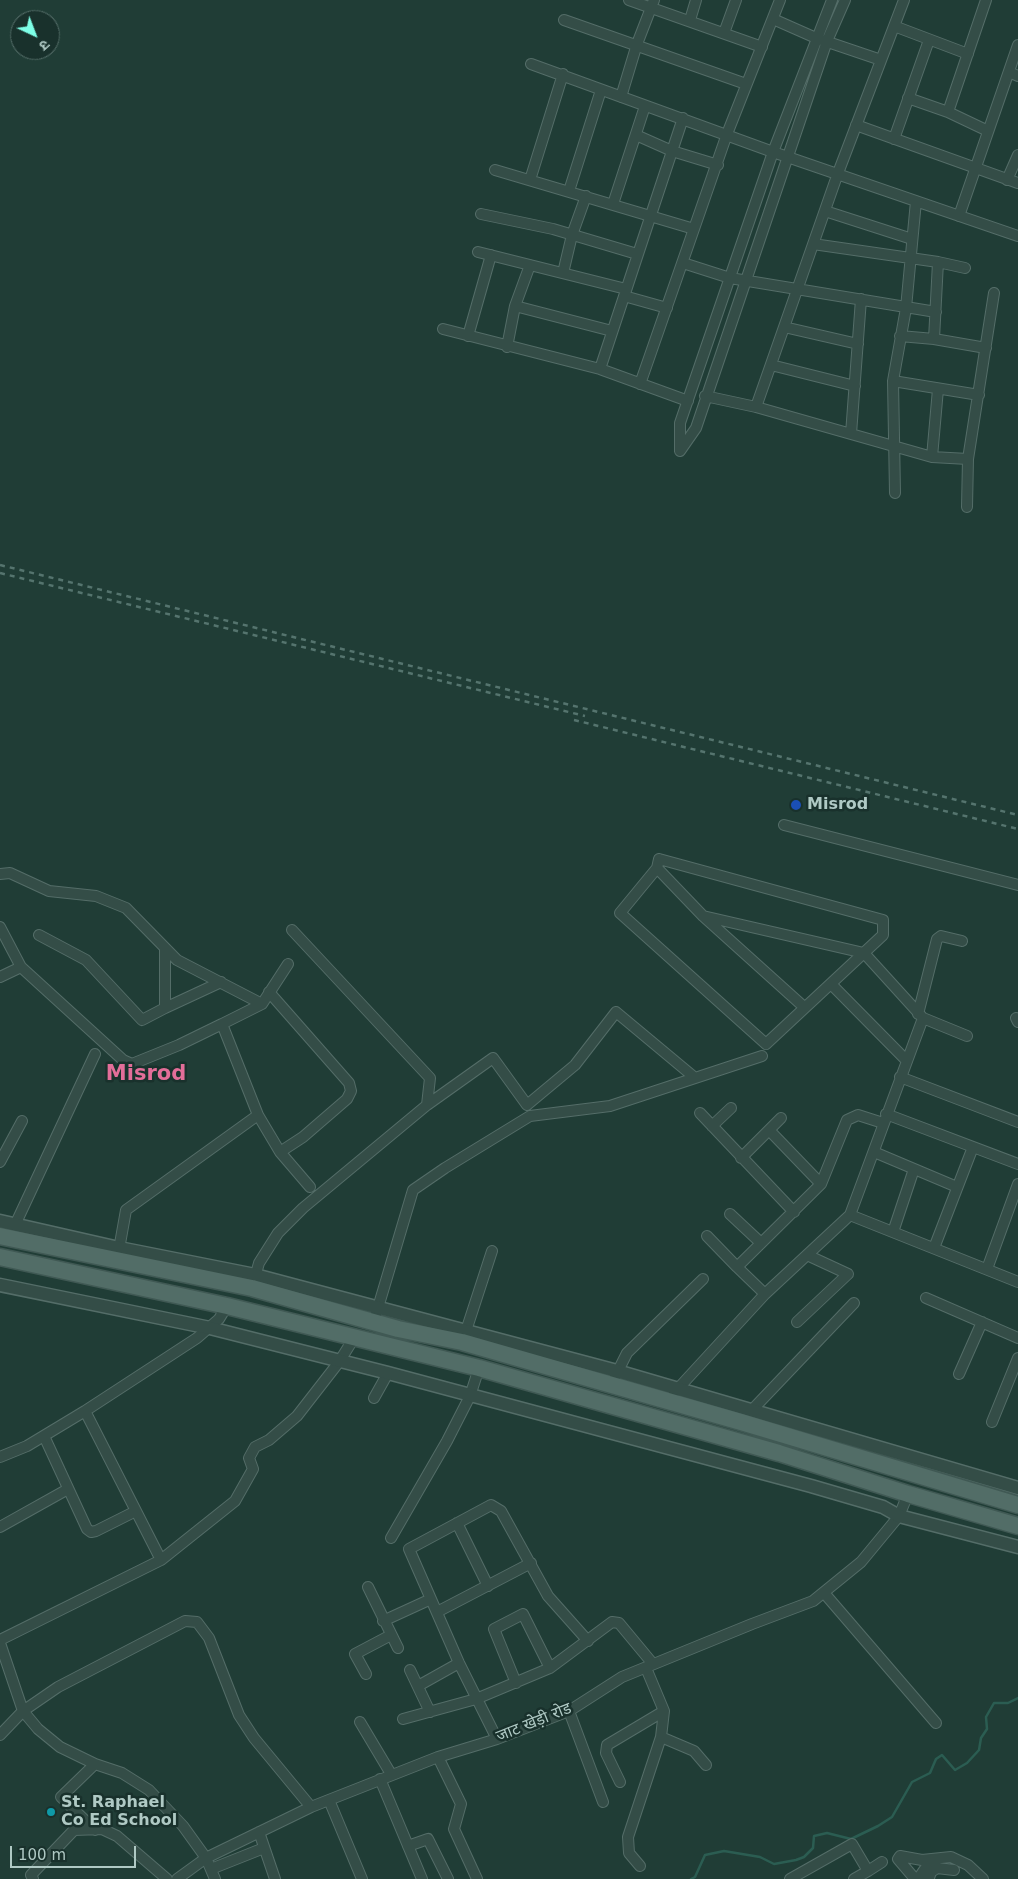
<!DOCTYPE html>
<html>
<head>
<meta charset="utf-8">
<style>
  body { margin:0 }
  #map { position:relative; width:1018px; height:1879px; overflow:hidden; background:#203d36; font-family:"DejaVu Sans","Noto Sans Devanagari",sans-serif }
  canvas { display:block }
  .north { position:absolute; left:10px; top:10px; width:50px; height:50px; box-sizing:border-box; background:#19312c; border:1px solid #556e69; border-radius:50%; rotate:137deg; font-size:14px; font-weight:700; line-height:20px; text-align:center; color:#afc9c4 }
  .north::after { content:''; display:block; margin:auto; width:18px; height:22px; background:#7effe7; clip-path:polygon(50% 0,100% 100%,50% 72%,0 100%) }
  .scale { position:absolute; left:10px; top:1846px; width:126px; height:22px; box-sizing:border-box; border:2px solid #afc9c4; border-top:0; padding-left:6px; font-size:15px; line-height:18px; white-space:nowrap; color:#afc9c4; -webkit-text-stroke:4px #19312c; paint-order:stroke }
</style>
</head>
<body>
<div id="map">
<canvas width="1018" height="1879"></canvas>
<div class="north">उ</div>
<div class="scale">100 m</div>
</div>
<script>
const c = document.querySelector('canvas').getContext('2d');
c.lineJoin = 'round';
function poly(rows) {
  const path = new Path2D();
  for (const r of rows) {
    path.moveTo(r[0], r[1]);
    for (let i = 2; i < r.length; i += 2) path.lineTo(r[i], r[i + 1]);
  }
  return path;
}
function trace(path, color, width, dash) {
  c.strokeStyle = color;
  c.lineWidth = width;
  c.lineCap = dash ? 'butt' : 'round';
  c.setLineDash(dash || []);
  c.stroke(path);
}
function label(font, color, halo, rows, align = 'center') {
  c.font = font + ' "DejaVu Sans","Noto Sans Devanagari",sans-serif';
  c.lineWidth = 5;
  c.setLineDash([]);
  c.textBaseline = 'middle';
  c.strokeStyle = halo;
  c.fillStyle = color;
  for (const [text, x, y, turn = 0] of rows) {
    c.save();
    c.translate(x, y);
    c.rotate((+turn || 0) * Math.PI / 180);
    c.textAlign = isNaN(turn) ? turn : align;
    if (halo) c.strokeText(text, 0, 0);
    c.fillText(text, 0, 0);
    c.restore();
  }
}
const stream = poly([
  [691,1879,695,1877,705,1855,724,1851,760,1857,774,1864,796,1860,804,1857,813,1848,814,1836,827,1833,851,1839,878,1826,892,1817,912,1782,930,1773,936,1759,942,1755,955,1770,967,1763,979,1750,981,1738,987,1729,986,1717,994,1703,1008,1703,1018,1698]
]);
const minor = poly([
  [629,0,762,47],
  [773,19,816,38,881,60],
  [564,20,746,84],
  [690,20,696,0],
  [894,26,968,54],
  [724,33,736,0],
  [531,64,773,152,1018,236],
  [1009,72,1018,76],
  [621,97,637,44,654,0],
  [908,98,948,112,988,131],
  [948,112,986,0],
  [856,125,1018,183],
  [636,135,672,151,718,165],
  [894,139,929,40],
  [495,170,694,229],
  [530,180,563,74],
  [1007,180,1018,155],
  [569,191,601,90],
  [613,204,645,106],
  [825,211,912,239],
  [481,214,553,229,637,254],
  [959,216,1018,45],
  [813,244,938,262,965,268],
  [478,252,626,289],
  [683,263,730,278,936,312],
  [563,273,572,235,586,196],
  [624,296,667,308],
  [515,306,612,331],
  [784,327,858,344],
  [443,329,600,369,688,401],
  [468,336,491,255],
  [900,336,934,339,986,348],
  [934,339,938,262],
  [507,347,515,306,530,265],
  [771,365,855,386],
  [600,369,683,118],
  [893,381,979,395],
  [640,384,727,134,780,0],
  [705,396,756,407,932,457,968,459],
  [756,407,838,173,904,0],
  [851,434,861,299],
  [680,451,696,428,827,41,845,0],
  [680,451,680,423,773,152,832,0],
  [932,457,938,389],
  [895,493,893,381,906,308,916,201],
  [967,507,968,459,994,293],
  [784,825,1018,885],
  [659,859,883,920,883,935,766,1044,620,913,657,868,659,859],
  [657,868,703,916,804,1007],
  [0,874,10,873,49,891,96,896,126,908,177,960,262,1004],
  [0,927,21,967,123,1060,132,1064,179,1045,222,1024,258,1115,280,1152,310,1187],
  [292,930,430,1078,427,1105],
  [39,935,86,960,142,1020,165,1008,165,949],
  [0,977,21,967],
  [831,984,907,1061],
  [269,992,349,1083,351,1091,347,1099,303,1137,280,1152],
  [165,1008,221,982],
  [918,1014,937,939,941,936,962,941],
  [923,1018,967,1036],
  [1016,1018,1018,1022],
  [222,1024,262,1004,288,964],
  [900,1077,1018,1122],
  [700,1113,794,1212],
  [886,1114,1018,1164],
  [712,1126,731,1108],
  [769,1130,821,1184],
  [874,1152,957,1187],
  [741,1158,781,1118],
  [0,1162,22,1121],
  [730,1214,761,1243],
  [850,1215,1018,1282],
  [15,1225,95,1054],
  [893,1232,914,1169],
  [707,1236,737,1267],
  [934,1248,973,1147],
  [118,1255,126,1210,258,1115],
  [987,1269,1018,1184],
  [254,1281,259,1263,278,1233,303,1208,427,1105,493,1058,527,1105,575,1065,616,1012,694,1077],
  [765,1294,737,1267,821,1184,847,1120,858,1115,883,1123],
  [926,1298,1018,1338],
  [374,1321,413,1190,445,1168,530,1116,610,1106,762,1056],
  [797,1322,848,1274,807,1255],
  [464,1337,492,1251],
  [959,1374,982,1322],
  [615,1377,627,1353,703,1279],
  [674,1393,765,1294,850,1215,923,1018,864,953,703,916],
  [374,1398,388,1373],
  [752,1410,854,1303],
  [992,1422,1018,1358],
  [44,1436,87,1529,91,1532,96,1531,136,1511],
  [0,1457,27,1446,85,1411,197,1338,219,1319,227,1306],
  [457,1523,488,1586],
  [0,1527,68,1489],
  [391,1538,447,1441,470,1396,479,1368],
  [161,1560,235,1501,253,1469,249,1458,255,1447,269,1440,297,1416,339,1362,354,1338],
  [368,1587,398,1648],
  [825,1594,936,1723],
  [437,1612,531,1563],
  [383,1621,431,1599],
  [0,1640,161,1560,85,1411],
  [0,1643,23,1711,38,1729,60,1747,95,1764,122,1773,149,1790,183,1826,206,1858,215,1879],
  [410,1670,430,1712],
  [366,1674,355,1654,391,1635],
  [516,1683,494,1629,523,1614,550,1668],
  [418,1686,459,1663],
  [569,1711,603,1802],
  [403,1719,476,1699,550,1668,612,1622,619,1623,653,1664],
  [360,1722,391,1774],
  [0,1735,23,1711,58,1687,185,1621,197,1622,209,1638,239,1715,254,1738,311,1807],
  [661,1737,694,1751,706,1765],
  [497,1739,459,1663,409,1549,491,1505,501,1511,548,1596,588,1641],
  [438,1757,461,1804,454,1829,477,1879],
  [380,1779,422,1879],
  [620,1782,606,1753,607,1745,664,1711],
  [329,1800,362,1879],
  [95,1830,61,1797,95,1764],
  [259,1832,275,1879],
  [408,1846,428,1839,448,1879],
  [640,1866,629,1853,628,1837,661,1737,664,1711,646,1668],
  [211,1869,264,1848],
  [868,1871,882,1862],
  [929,1878,931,1872,937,1868,954,1870],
  [33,1879,31,1875,74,1830,102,1829,117,1836,167,1879],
  [177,1879,206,1858,311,1807,438,1757,497,1739,569,1711,622,1677,752,1624,813,1601,861,1562,899,1516,908,1494],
  [790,1879,852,1844,868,1871,854,1879],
  [915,1879,898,1859,900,1856,922,1860,951,1857,968,1865,983,1879],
  [918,1879,931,1860]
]);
const tertiary = poly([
  [0,1221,119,1248,255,1275,617,1371,1018,1488],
  [0,1285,210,1328,388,1373,811,1486,883,1507,899,1516,1018,1547]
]);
const primary = poly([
  [0,1236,252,1288,398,1329,462,1342,741,1422,1018,1505],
  [0,1257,227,1306,479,1368,779,1453,908,1494,1018,1526]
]);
const rail = poly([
  [0,565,1018,815],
  [0,573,585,716],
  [574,720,1018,829]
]);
const markers = [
  [796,805,6,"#1a4fb4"],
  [51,1812,5,"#0f9aa8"]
];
const poiNames = [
  ["Misrod",807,805],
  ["St. Raphael",61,1803],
  ["Co Ed School",61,1821]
];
const streetNames = [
  ["जाट खेड़ी रोड",534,1723,-22]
];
const districtNames = [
  ["Misrod",146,1075]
];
trace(stream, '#2b5d52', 2.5);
trace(minor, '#546d68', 12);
trace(tertiary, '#546d68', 15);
trace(primary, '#405954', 19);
trace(minor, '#344d47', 10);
trace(tertiary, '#344d47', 12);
trace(primary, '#526d67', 16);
trace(rail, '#55746e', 2.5, [5, 5]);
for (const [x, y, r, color] of markers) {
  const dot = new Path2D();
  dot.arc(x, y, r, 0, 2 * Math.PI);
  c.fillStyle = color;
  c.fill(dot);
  trace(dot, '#19312c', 2);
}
label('bold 16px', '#afc9c4', '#19312c', poiNames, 'left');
label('16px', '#afc9c4', '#19312c', streetNames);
label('bold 21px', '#e36e99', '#19312c', districtNames);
</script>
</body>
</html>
